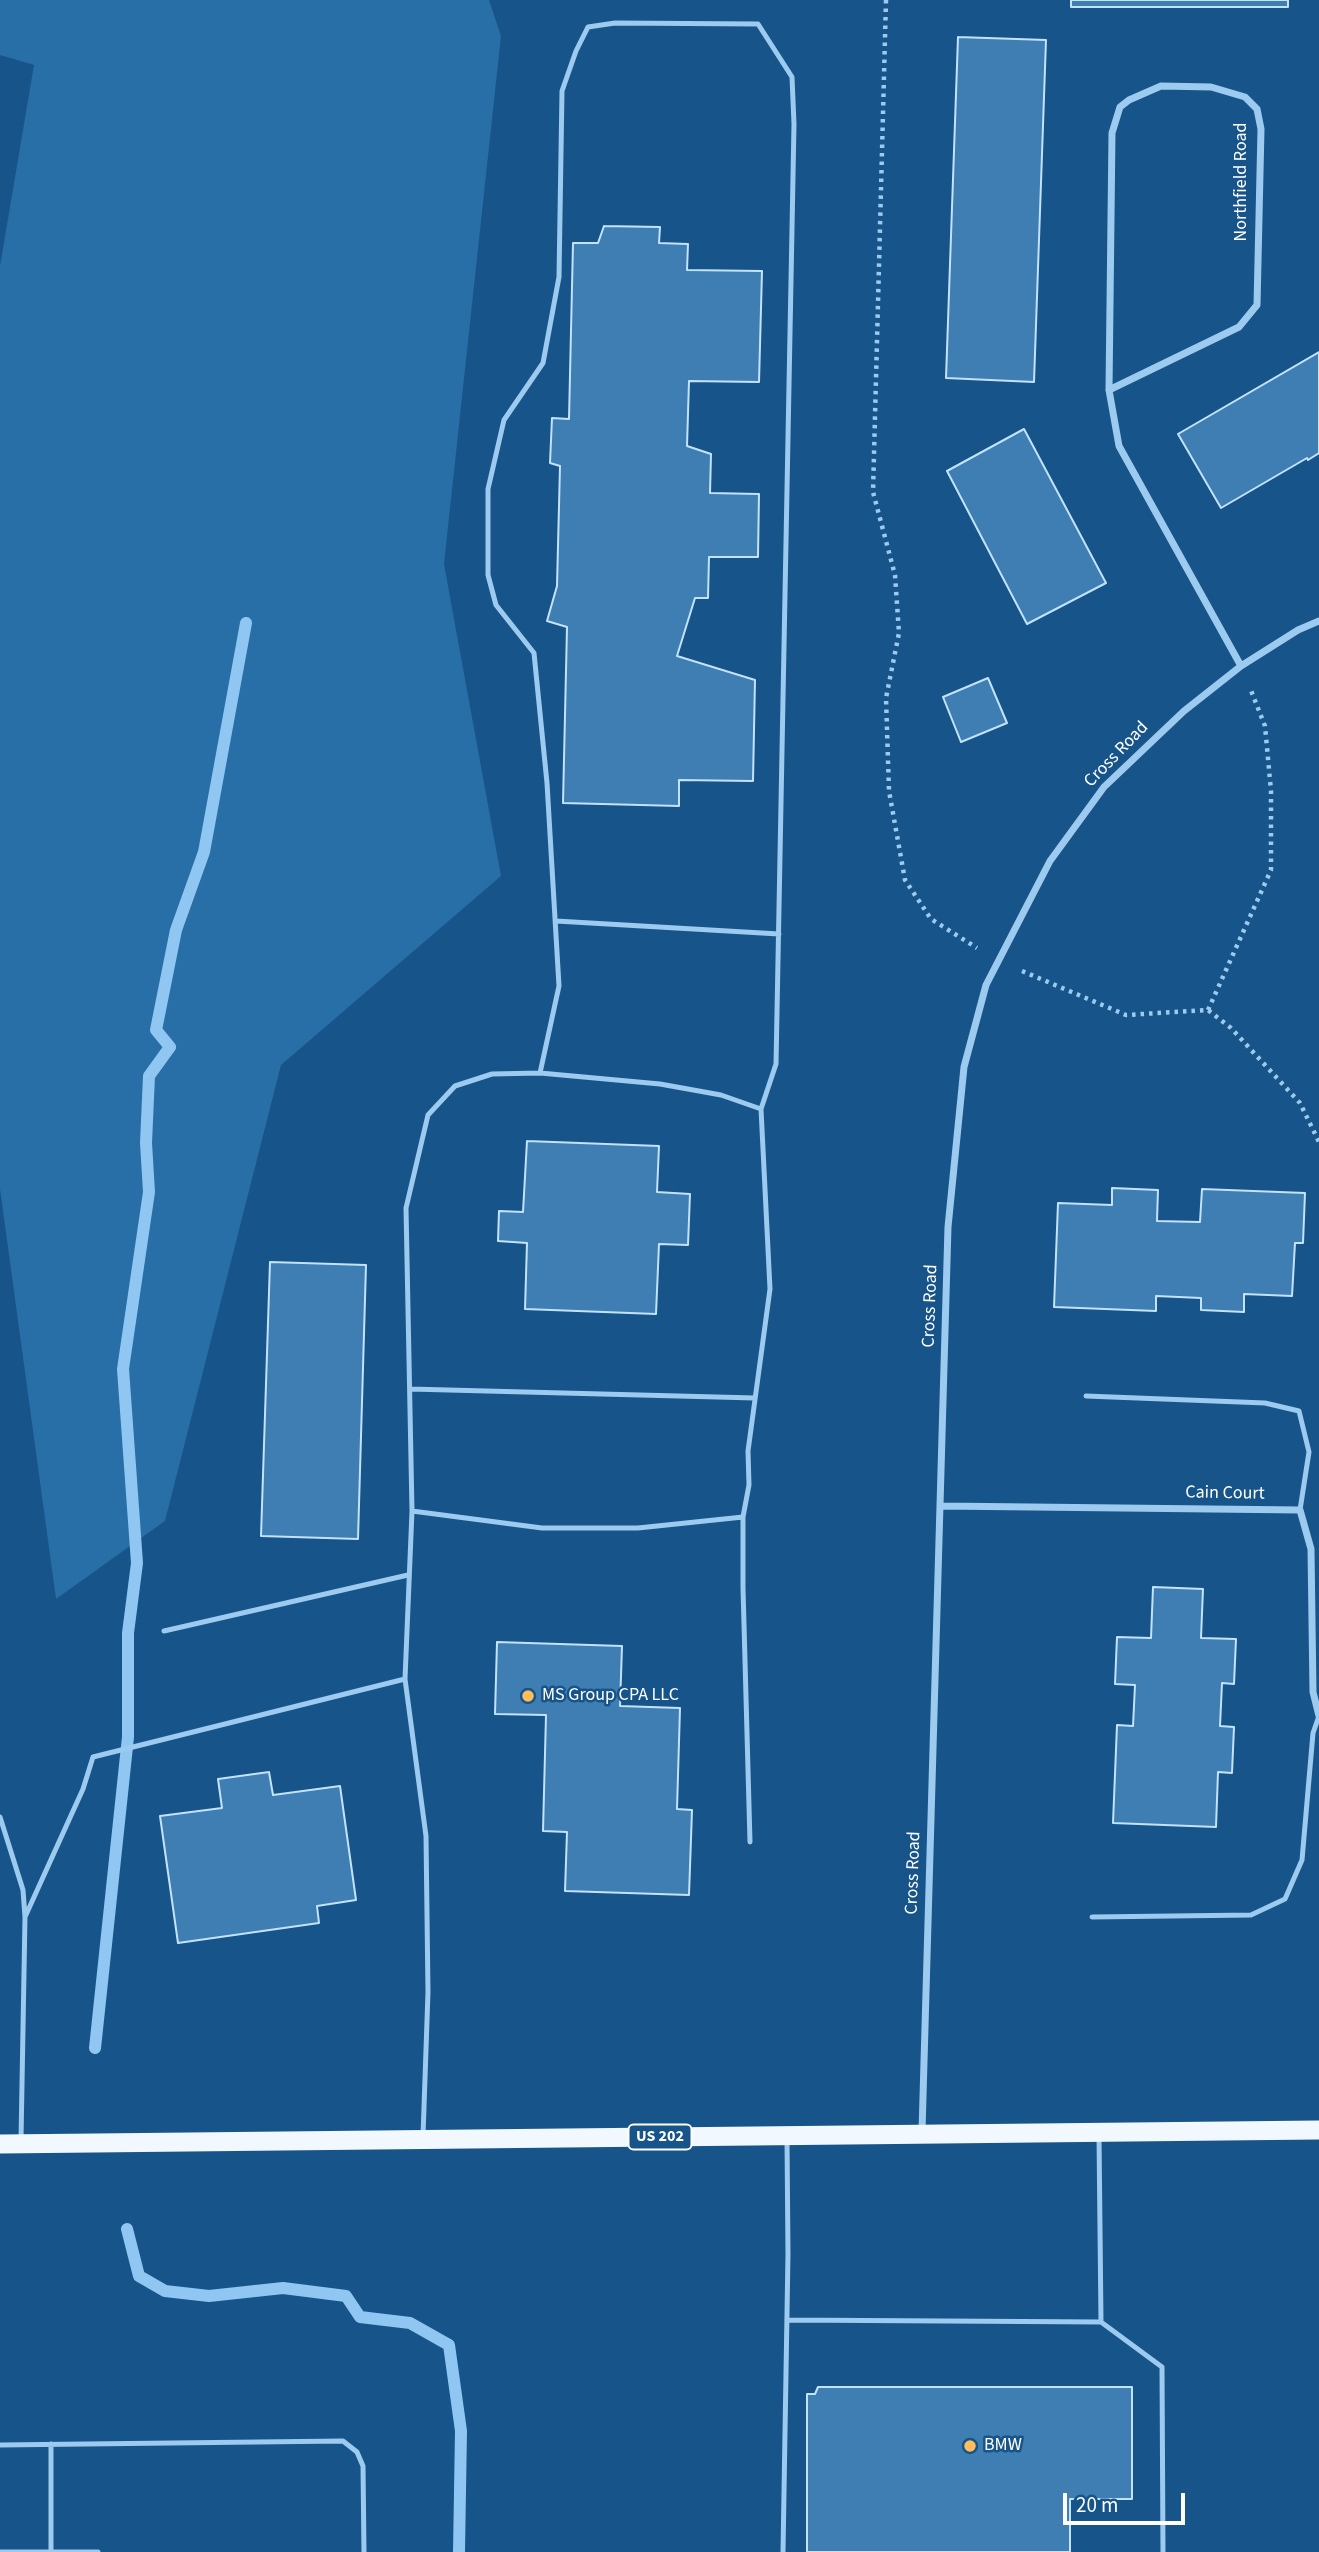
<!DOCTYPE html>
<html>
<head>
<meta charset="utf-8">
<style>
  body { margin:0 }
  #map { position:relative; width:1319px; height:2552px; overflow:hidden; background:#165489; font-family:"Source Sans 3",sans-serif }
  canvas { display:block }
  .scale { position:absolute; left:1063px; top:2493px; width:122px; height:32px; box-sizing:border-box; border:4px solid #fff; border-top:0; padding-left:9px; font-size:21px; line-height:24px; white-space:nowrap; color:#fff; -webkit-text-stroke:5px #165489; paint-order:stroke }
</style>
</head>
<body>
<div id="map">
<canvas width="1319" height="2552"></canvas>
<div class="scale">20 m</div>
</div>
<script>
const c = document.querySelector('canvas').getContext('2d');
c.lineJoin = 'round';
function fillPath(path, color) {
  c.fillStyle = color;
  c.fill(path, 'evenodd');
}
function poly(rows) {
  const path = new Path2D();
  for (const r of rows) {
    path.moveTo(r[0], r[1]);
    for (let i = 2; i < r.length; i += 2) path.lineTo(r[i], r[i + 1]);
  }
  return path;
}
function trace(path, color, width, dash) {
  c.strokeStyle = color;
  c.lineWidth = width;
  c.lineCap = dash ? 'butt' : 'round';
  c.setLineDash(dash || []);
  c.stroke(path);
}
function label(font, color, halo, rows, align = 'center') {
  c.font = font + ' "Source Sans 3",sans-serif';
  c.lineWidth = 5;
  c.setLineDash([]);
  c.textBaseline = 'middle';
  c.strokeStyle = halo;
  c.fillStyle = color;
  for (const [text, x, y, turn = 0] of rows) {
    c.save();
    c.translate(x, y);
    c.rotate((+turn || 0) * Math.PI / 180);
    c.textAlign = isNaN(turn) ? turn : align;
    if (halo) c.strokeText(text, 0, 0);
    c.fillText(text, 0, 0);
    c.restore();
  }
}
const green = poly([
  [0,0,489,0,501,36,444,564,501,876,281,1065,165,1521,56,1599,0,1189,0,266,34,65,0,55]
]);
const stream = poly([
  [95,2048,128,1737,128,1633,137,1563,123,1369,149,1192,146,1143,149,1076,170,1047,156,1030,176,930,204,852,246,623],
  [127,2229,139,2276,165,2291,209,2296,283,2288,346,2296,360,2317,410,2323,449,2345,461,2431,459,2552]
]);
const building = poly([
  [1071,0,1288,0,1288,7,1071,7,1071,0],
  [958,37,1046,40,1034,382,946,378,958,37],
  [604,226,660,227,659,243,688,244,687,270,762,271,759,382,689,381,687,446,711,454,710,493,759,494,758,557,709,557,708,598,695,598,677,656,755,680,753,781,679,780,679,806,563,803,567,627,547,621,557,586,560,466,550,463,552,418,569,419,573,243,598,243,604,226],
  [1319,352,1319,453,1308,460,1307,458,1221,508,1178,434,1319,352],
  [1024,429,1106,583,1027,624,947,471,1024,429],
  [988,678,1007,723,961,742,943,697,988,678],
  [527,1141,659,1146,657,1192,690,1194,688,1245,659,1244,656,1314,525,1309,527,1243,498,1241,499,1211,523,1212,527,1141],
  [1112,1188,1158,1190,1157,1221,1200,1222,1202,1189,1305,1193,1303,1243,1295,1243,1292,1296,1244,1294,1244,1312,1201,1310,1201,1298,1156,1296,1156,1311,1054,1307,1058,1203,1112,1205,1112,1188],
  [270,1262,366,1265,358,1539,261,1536,270,1262],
  [1153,1587,1203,1589,1201,1638,1236,1639,1234,1684,1222,1683,1220,1726,1234,1727,1232,1773,1218,1772,1216,1827,1113,1823,1117,1725,1133,1726,1135,1685,1115,1684,1117,1637,1151,1638,1153,1587],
  [497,1642,622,1646,620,1706,680,1708,677,1809,692,1810,689,1895,565,1891,567,1832,543,1831,546,1715,495,1714,497,1642],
  [269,1772,273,1795,340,1786,356,1900,317,1906,319,1923,178,1943,160,1816,222,1808,218,1779,269,1772],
  [818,2387,1132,2387,1132,2499,1070,2499,1070,2552,807,2552,807,2394,815,2394,818,2387]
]);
const path = poly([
  [886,0,873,492,895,575,899,633,886,698,889,791,905,880,931,919,977,948],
  [1022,971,1126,1015,1208,1010,1231,1028,1300,1103,1319,1142],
  [1208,1010,1271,870,1271,791,1265,726,1250,688]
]);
const service = poly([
  [556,921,779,934],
  [540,1073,559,986,547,783,534,653,496,605,488,575,488,489,504,420,543,363,559,277,562,91,576,51,588,27,615,23,758,24,792,77,794,124,776,1064,761,1109],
  [540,1073,660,1084,721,1095,761,1109,770,1289,748,1451,749,1485,743,1517,638,1528,542,1528,412,1511,406,1208,428,1115,455,1086,492,1074,540,1073],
  [410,1389,755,1398],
  [1086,1396,1265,1403,1299,1411,1309,1452,1300,1510],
  [412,1511,405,1679,426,1836,428,1992,423,2136],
  [743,1517,743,1588,750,1842],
  [164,1631,408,1575],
  [0,1817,23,1890,25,1917,21,2140],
  [25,1917,83,1789,93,1757,405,1679],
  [1092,1917,1251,1915,1285,1899,1302,1860,1313,1733,1319,1716],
  [1099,2136,1101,2322],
  [787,2320,1101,2322,1162,2367,1163,2552],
  [0,2445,343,2441,357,2452,363,2466,364,2552],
  [0,2552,98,2552],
  [51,2552,51,2444],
  [783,2552,788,2254,787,2139]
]);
const minor = poly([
  [1109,390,1239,327,1257,305,1261,129,1257,109,1245,97,1211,87,1161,86,1129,100,1120,107,1112,133,1109,390,1119,446,1241,666],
  [941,1506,1300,1510,1311,1549,1313,1692,1319,1716],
  [922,2131,948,1227,964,1067,986,985,1050,861,1104,787,1184,711,1241,666,1298,630,1319,621]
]);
const trunk = poly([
  [0,2144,1319,2130]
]);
const markers = [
  [528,1696,7,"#ffbe5a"],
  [970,2446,7,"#ffbe5a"]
];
const shields = [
  [660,2137,63]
];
const shieldNames = [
  ["US 202",660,2137]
];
const streetNames = [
  ["Northfield Road",1242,182,-90],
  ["Cross Road",1117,755,-46],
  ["Cross Road",931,1306,-88],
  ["Cain Court",1225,1494,1],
  ["Cross Road",914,1873,-88]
];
const poiNames = [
  ["MS Group CPA LLC",542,1696],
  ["BMW",984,2446]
];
fillPath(green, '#286ea7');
trace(stream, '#8fc7f2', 12);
fillPath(building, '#3e7eb2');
trace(building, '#c3e2fb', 2);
trace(path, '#9dcaef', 4.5, [3.5, 5]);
trace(service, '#9dcaef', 5);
trace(minor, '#9dcaef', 7);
trace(trunk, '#f2f8ff', 19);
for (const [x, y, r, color] of markers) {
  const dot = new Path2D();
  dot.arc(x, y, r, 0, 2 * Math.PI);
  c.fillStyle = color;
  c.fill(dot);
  trace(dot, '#165489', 2.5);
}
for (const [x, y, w] of shields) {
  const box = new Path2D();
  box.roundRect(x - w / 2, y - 12.5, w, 25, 5);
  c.fillStyle = '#165489';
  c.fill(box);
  trace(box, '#fff', 2);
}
label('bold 16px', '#fff', null, shieldNames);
label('18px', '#fff', '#165489', streetNames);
label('18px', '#fff', '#165489', poiNames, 'left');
</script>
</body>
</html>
